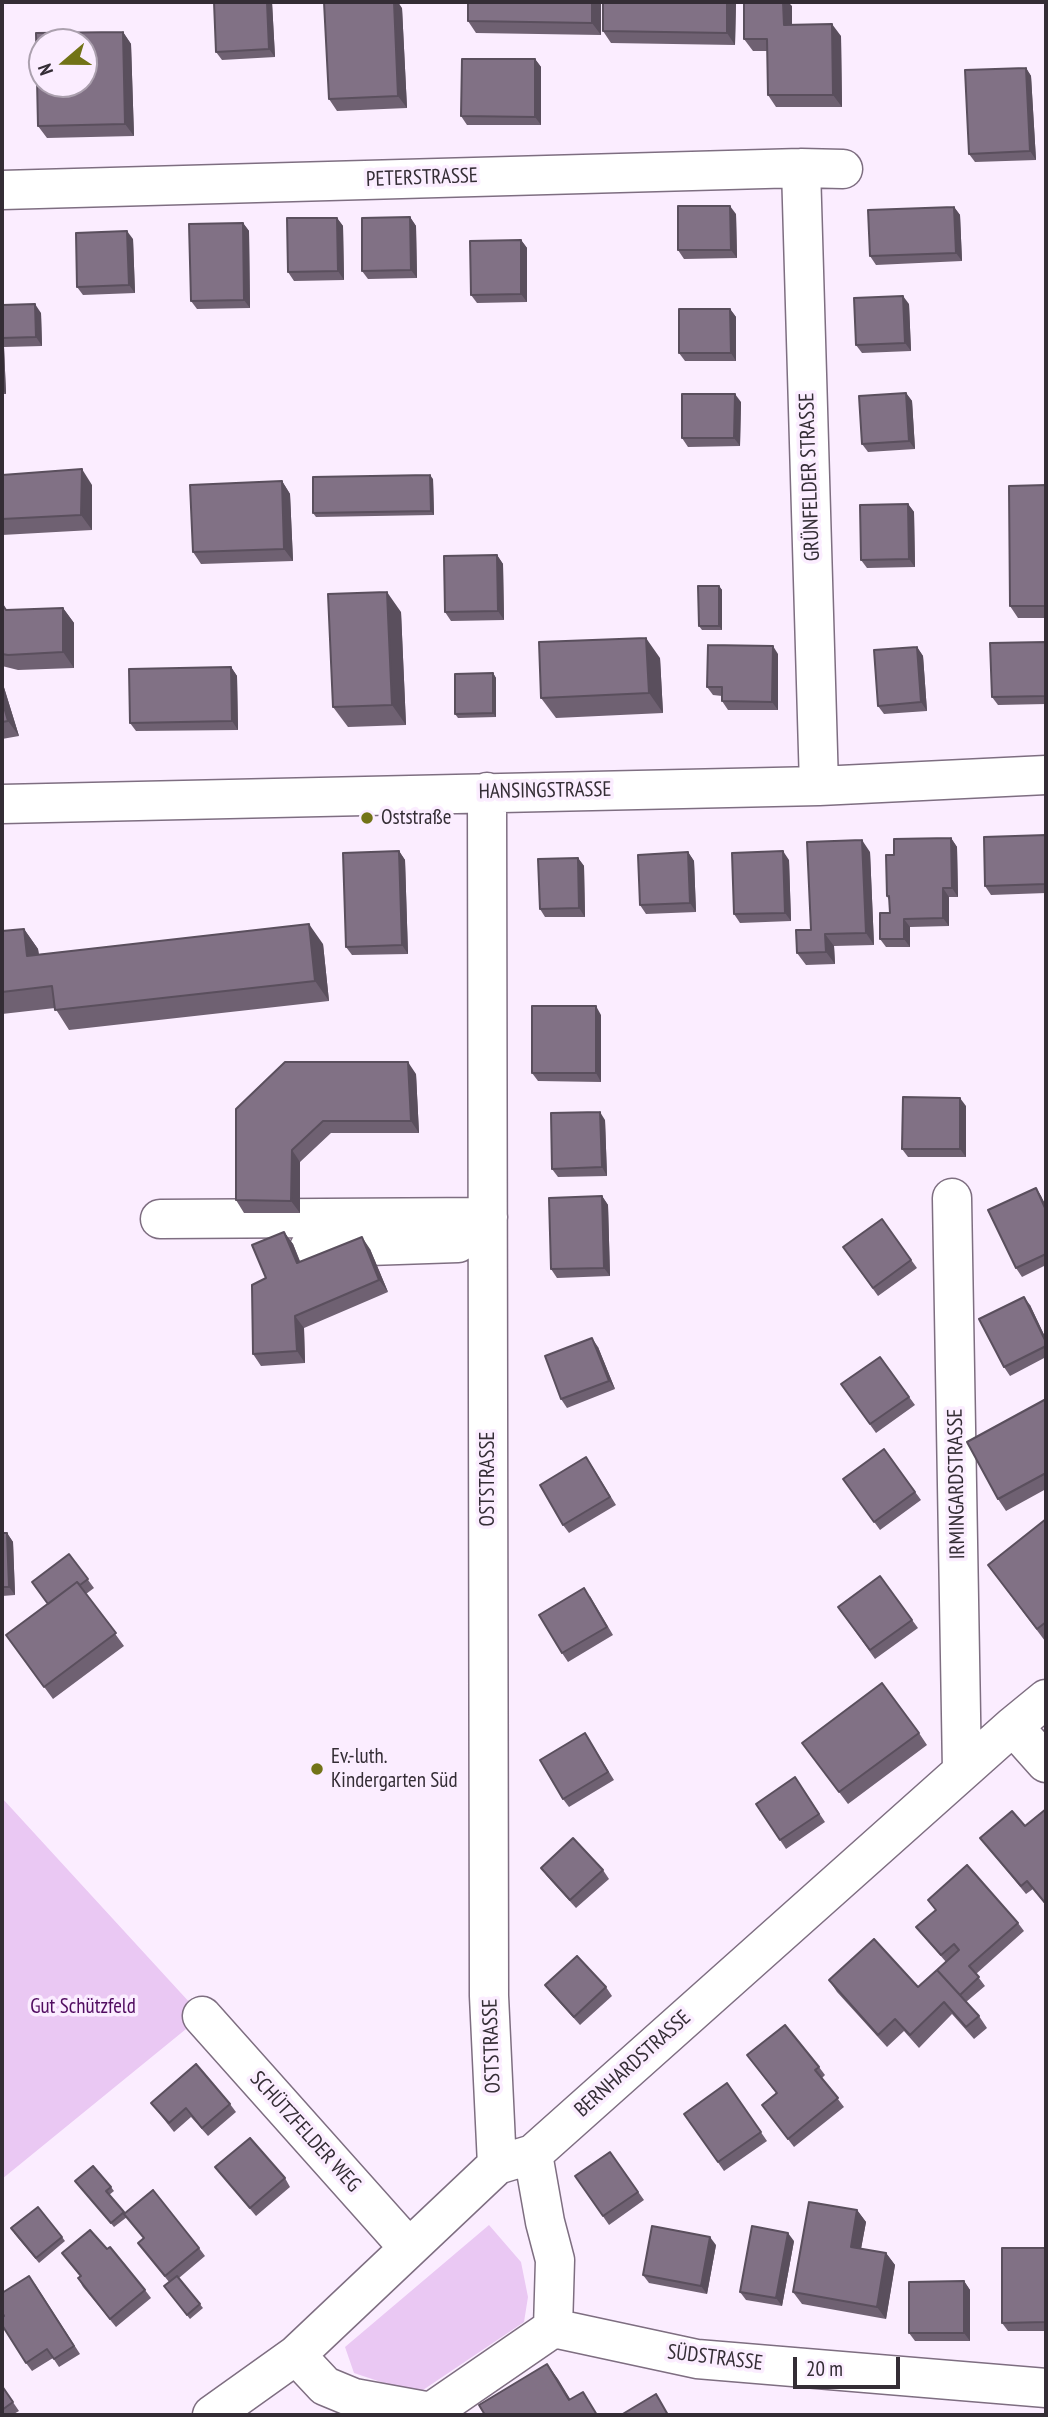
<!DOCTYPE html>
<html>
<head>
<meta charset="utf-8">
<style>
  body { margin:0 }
  #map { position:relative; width:1048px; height:2417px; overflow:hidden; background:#fbedff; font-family:"PT Sans Narrow",sans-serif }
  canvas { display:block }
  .frame { position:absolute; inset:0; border:4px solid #342d35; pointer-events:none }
  .north { position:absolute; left:28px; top:28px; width:70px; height:70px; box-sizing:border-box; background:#fbedff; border:2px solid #aba0ae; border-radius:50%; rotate:250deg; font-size:19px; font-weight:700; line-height:28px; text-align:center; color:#342d35 }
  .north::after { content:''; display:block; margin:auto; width:24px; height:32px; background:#727317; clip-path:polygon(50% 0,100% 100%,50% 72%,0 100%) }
  .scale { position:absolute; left:793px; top:2357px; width:107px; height:32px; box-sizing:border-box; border:4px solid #342d35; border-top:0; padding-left:9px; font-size:21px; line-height:24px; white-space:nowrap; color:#342d35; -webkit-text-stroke:5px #fbedff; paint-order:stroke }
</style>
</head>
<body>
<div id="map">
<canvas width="1048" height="2417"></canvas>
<div class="frame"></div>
<div class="north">N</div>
<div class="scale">20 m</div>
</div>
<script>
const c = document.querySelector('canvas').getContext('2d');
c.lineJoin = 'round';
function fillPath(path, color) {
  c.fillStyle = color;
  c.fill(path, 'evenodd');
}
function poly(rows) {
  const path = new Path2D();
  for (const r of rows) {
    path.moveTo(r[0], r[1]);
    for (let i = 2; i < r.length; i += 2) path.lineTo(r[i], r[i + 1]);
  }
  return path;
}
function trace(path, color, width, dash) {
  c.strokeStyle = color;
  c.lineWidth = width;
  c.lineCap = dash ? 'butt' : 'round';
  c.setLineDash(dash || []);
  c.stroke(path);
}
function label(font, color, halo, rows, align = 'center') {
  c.font = font + ' "PT Sans Narrow",sans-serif';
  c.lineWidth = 7;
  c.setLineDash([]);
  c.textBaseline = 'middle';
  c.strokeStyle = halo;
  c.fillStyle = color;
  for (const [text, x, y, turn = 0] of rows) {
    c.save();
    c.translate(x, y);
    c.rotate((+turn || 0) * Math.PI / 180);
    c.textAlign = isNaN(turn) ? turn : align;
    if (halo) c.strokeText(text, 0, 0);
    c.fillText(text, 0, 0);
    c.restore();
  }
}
const green = poly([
  [2,1798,202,2016,2,2179],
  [489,2225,521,2262,528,2297,524,2322,417,2394,354,2373,345,2347]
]);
const minor = poly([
  [801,168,819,786],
  [2,190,801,168,843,169],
  [487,792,489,1996,497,2165],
  [2,804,819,786,1046,775],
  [952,1198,962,1771],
  [160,1219,488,1217],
  [309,1248,458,1243],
  [1013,1726,1046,1763],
  [202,2016,408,2247],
  [553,2328,697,2359,1046,2388],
  [296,2355,325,2386,354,2398,431,2412,553,2328,555,2260,545,2222,533,2154],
  [212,2415,296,2355,497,2165,533,2154,1013,1726,1046,1699]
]);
const wall = poly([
  [272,2,275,57,222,60,216,52],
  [601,2,601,35,476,33,468,21],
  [603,2,736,2,735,45,611,43,603,31],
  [792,6,792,25,841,36,842,107,776,107,768,95,767,51,753,51,744,39],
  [402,8,407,108,337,111,329,99],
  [123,32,131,44,134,136,47,138,38,126],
  [535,59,541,67,541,125,467,125,461,116],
  [1026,68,1031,76,1036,160,975,162,969,154],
  [954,207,960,215,962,261,876,265,870,256],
  [736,214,737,258,684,259,678,250],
  [410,217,416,226,417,278,368,279,362,271],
  [337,218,343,226,344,280,294,281,288,272],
  [243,223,249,231,250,308,197,309,191,301],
  [133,239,135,293,83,295,77,287],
  [521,240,527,248,527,302,477,303,471,295],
  [909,304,911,351,862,353,856,345],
  [2,305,41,313,42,346,4,347,6,394,2,394],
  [730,309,736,317,736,361,685,361,679,353],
  [906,393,912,401,915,449,868,452,862,444],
  [741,402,740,446,688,447,682,438],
  [2,475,92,485,92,530,2,535],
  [433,479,434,515,316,517,313,513],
  [282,481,290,494,293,561,201,564,193,552],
  [1046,485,1046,618,1018,618,1010,606],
  [908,504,914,512,915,567,867,568,861,560],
  [497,555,503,564,504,620,451,621,445,612],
  [719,586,722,590,722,630,702,630,699,626],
  [2,602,6,610,63,608,74,623,74,668,18,670,2,666],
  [401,612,406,725,348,727,333,707],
  [1046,642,1046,704,998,705,992,697],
  [917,647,923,656,927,711,884,714,878,706],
  [778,654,778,710,728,710,722,701,722,696,713,695,707,687],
  [660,658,663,713,556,718,541,698],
  [231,667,237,676,238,730,136,731,130,723],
  [493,673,496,678,496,717,458,718,455,714],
  [2,681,19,736,2,739],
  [1046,835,1046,893,991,895,985,886],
  [951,838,957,847,958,897,949,897,949,926,910,927,910,947,886,947,880,939,890,913,889,900,887,896,894,855],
  [399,851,405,860,408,954,352,955,346,947],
  [688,852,694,861,696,912,646,914,640,905],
  [870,852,874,945,834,946,835,964,806,965,797,953,811,930],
  [578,858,584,866,585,917,545,917,540,909],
  [789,860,791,921,740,923,734,914],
  [24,929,38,949,39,954,323,944,329,1001,69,1030,55,1008,2,1014,2,931],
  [601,1015,601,1082,538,1081,532,1073],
  [416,1074,419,1133,331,1133,300,1162,300,1213,244,1213,236,1200,236,1109],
  [966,1106,966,1157,908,1157,902,1149],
  [605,1120,607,1176,558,1177,552,1169],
  [1036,1188,1041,1196,1046,1206,1046,1265,1022,1277,1016,1268],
  [602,1196,608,1205,610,1276,557,1278,551,1269],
  [882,1219,917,1268,878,1296,843,1247],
  [284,1232,293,1244,300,1261,370,1249,388,1292,304,1328,305,1363,261,1366,253,1354,266,1278],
  [1030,1305,1046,1339,1046,1357,1010,1376,1004,1367],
  [598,1347,615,1389,567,1408,561,1399],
  [880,1357,915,1405,876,1433,841,1384],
  [1046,1399,1046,1489,1006,1511,998,1499],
  [884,1449,921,1500,880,1530,843,1479],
  [592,1466,616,1505,569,1533,563,1525],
  [1046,1519,1046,1640,1045,1641,988,1565],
  [2,1533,7,1533,13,1542,15,1595,2,1596],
  [69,1554,94,1588,86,1594,124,1646,53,1699,6,1635,48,1604],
  [880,1576,918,1628,875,1659,838,1607],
  [590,1596,613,1635,568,1662,562,1653],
  [585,1733,614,1780,569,1807,563,1799],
  [919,1733,927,1745,848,1804,802,1743],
  [795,1777,825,1822,786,1849,756,1804],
  [1046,1809,1046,1905,1033,1889,1026,1894,980,1838,1025,1826],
  [541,1868,603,1870,609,1879,576,1908,547,1876],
  [928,1900,1018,1923,1024,1931,976,1974,985,1986,966,2002,979,2016,987,2028,974,2039,952,2014,919,2048,904,2031,887,2047,837,1992,829,1980,918,1987,946,1962,916,1927,936,1910],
  [545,1985,606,1987,612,1996,580,2025,551,1993],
  [747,2055,819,2067,825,2075,822,2078,844,2107,794,2147,762,2105,776,2093],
  [727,2083,767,2141,724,2171,684,2114],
  [151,2103,230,2104,236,2112,208,2136,191,2117,174,2132],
  [610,2152,644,2200,609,2225,575,2176],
  [215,2167,285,2178,290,2187,256,2216],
  [78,2185,111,2187,114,2191,109,2195,124,2213,199,2248,205,2256,179,2278,203,2308,190,2319,164,2286,169,2282,138,2243,144,2238,127,2217,114,2227],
  [857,2210,866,2222,861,2249,886,2253,895,2265,886,2319,802,2304,793,2292],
  [14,2233,62,2237,65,2241,39,2263],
  [794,2241,782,2306,746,2300,740,2292],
  [716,2245,707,2294,649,2283,643,2275],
  [1046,2248,1046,2331,1008,2331,1002,2323],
  [107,2249,145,2290,151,2298,116,2327,83,2287,78,2278,80,2276,62,2253],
  [964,2281,970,2290,970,2341,915,2341,909,2333],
  [35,2284,80,2354,59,2367,53,2358,32,2371,26,2363],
  [2,2386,19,2411,12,2415,2,2415]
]);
const shadedWall = poly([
  [267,2,272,2,275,57,269,49],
  [394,2,398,2,402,8,407,108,398,96],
  [592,2,601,2,601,35,592,23],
  [727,2,736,2,735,45,727,33],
  [783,2,788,2,792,6,792,37,784,25],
  [832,24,841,36,842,107,833,95],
  [123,32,131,44,134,136,125,124],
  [535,59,541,67,541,125,535,117],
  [1026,68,1031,76,1036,160,1030,151],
  [730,206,736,214,737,258,731,250],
  [954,207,960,215,962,261,956,253],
  [410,217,416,226,417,278,411,270],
  [337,218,343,226,344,280,338,271],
  [243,223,249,231,250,308,244,300],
  [127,231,133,239,135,293,129,285],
  [521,240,527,248,527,302,521,294],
  [903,296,909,304,911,351,905,343],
  [35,304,41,313,42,346,36,337],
  [730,309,736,317,736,361,731,353],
  [2,343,4,347,6,394,2,389],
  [906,393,912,401,915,449,909,441],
  [735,394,741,402,740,446,734,438],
  [82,469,92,485,92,530,81,515],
  [430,475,433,479,434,515,431,511],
  [282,481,290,494,293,561,284,549],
  [908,504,914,512,915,567,909,559],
  [497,555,503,564,504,620,498,611],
  [719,586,722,590,722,630,719,626],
  [387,592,401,612,406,725,392,705],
  [63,608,74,623,74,668,63,652],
  [646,638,660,658,663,713,649,693],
  [773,646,778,654,778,710,772,702],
  [917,647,923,656,927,711,921,702],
  [231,667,237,676,238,730,232,721],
  [493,673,496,678,496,717,493,713],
  [2,681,19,736,8,721,2,700],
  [951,838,957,847,958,897,952,888],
  [862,840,870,852,874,945,866,933],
  [399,851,405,860,408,954,402,945],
  [783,851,789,860,791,921,785,913],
  [688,852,694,861,696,912,690,903],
  [578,858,584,866,585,917,579,908],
  [943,888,949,897,949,926,943,918],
  [904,919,910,927,910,947,904,939],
  [309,924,323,944,329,1001,315,981],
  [24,929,38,949,41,976,27,956],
  [825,934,834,946,835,964,826,952],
  [596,1006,601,1015,601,1082,596,1073],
  [408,1062,416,1074,419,1133,411,1121],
  [960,1098,966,1106,966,1157,960,1149],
  [600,1112,605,1120,607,1176,602,1167],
  [292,1150,300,1162,300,1213,291,1201],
  [1036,1188,1041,1196,1046,1206,1046,1210],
  [602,1196,608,1205,610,1276,604,1268],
  [284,1232,293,1244,305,1275,297,1263],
  [362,1237,370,1249,388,1292,379,1280],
  [1024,1297,1030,1305,1046,1339,1046,1342],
  [295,1316,304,1328,305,1363,297,1351],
  [592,1338,598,1347,615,1389,609,1381],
  [7,1533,13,1542,15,1595,9,1587],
  [857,2210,866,2222,859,2259,851,2247],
  [788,2233,794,2241,782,2306,776,2298],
  [710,2237,716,2245,707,2294,701,2286],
  [886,2253,895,2265,886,2319,877,2307],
  [964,2281,970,2290,970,2341,964,2333],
  [547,2364,558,2379,580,2415,569,2400]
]);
const building = poly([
  [214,2,267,2,269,49,216,52,214,2],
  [324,2,394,2,398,96,329,99,324,2],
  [468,2,592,2,592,23,468,21,468,2],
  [603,2,727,2,727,33,603,31,603,2],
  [744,2,783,2,784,25,832,24,833,95,768,95,767,39,744,39,744,2],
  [123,32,125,124,38,126,36,33,123,32],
  [42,42,84,42,84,84,42,84,42,42],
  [462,59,535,59,535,117,461,116,462,59],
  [1026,68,1030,151,969,154,965,70,1026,68],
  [678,206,730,206,731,250,678,250,678,206],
  [954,207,956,253,870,256,868,210,954,207],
  [410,217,411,270,362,271,362,218,410,217],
  [287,218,337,218,338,271,288,272,287,218],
  [243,223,244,300,191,301,189,224,243,223],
  [127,231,129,285,77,287,76,233,127,231],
  [521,240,521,294,471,295,470,241,521,240],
  [903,296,905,343,856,345,854,298,903,296],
  [35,304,36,337,2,338,2,305,35,304],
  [679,309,730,309,731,353,679,353,679,309],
  [906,393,909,441,862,444,859,396,906,393],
  [682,394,735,394,734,438,682,438,682,394],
  [82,469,81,515,2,519,2,475,82,469],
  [430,475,431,511,313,513,313,477,430,475],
  [282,481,284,549,193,552,190,485,282,481],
  [1046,485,1046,606,1010,606,1009,486,1046,485],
  [908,504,909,559,861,560,860,505,908,504],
  [497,555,498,611,445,612,444,556,497,555],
  [698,586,719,586,719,626,699,626,698,586],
  [387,592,392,705,333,707,328,594,387,592],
  [2,604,6,610,63,608,63,652,8,655,2,654,2,604],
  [646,638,649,693,541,698,539,642,646,638],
  [1046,642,1046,696,992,697,990,643,1046,642],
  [708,645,773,646,772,702,722,701,722,687,707,687,708,645],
  [917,647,921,702,878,706,874,650,917,647],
  [231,667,232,721,130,723,129,669,231,667],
  [493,673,493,713,455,714,455,674,493,673],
  [2,700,8,721,2,722,2,700],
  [1046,835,1046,884,985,886,984,837,1046,835],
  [951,838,952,888,943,888,943,918,904,919,904,939,880,939,880,913,890,913,889,896,887,896,886,855,894,855,894,839,951,838],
  [862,840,866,933,825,934,826,952,797,953,796,930,811,930,807,842,862,840],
  [399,851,402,945,346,947,343,853,399,851],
  [783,851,785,913,734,914,732,853,783,851],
  [688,852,690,903,640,905,638,855,688,852],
  [578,858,579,908,540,909,538,859,578,858],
  [309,924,315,981,55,1010,52,986,2,992,2,931,24,929,27,956,309,924],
  [532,1006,596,1006,596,1073,532,1073,532,1006],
  [285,1062,408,1062,411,1121,323,1121,292,1150,291,1201,236,1200,236,1109,285,1062],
  [903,1097,960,1098,960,1149,902,1149,903,1097],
  [600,1112,602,1167,552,1169,551,1113,600,1112],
  [1036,1188,1046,1210,1046,1254,1016,1268,988,1210,1036,1188],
  [602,1196,604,1268,551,1269,549,1198,602,1196],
  [882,1219,911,1260,873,1288,843,1247,882,1219],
  [284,1232,297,1263,362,1237,379,1280,295,1316,297,1351,253,1354,252,1285,266,1278,252,1245,284,1232],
  [1024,1297,1046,1342,1046,1346,1004,1367,979,1319,1024,1297],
  [592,1338,609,1381,561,1399,545,1356,592,1338],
  [880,1357,909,1397,870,1424,841,1384,880,1357],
  [1046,1399,1046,1473,998,1499,967,1442,1046,1399],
  [884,1449,915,1492,874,1522,843,1479,884,1449],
  [586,1457,610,1497,563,1525,540,1485,586,1457],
  [1046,1519,1046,1622,1037,1629,988,1565,1046,1519],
  [2,1533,7,1533,9,1587,2,1587,2,1533],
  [69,1554,88,1579,80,1585,77,1582,48,1604,32,1582,69,1554],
  [880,1576,912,1620,870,1650,838,1607,880,1576],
  [77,1582,116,1633,44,1687,6,1635,77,1582],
  [584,1588,607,1627,562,1653,539,1615,584,1588],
  [882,1683,919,1733,839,1792,802,1743,882,1683],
  [585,1733,608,1772,563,1799,540,1760,585,1733],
  [795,1777,819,1814,780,1840,756,1804,795,1777],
  [1046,1809,1046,1904,1027,1881,1021,1886,980,1838,1012,1811,1025,1826,1046,1809],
  [573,1838,603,1870,570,1900,541,1868,573,1838],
  [967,1865,1018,1923,969,1966,979,1977,960,1995,937,1970,959,1950,954,1944,941,1955,916,1927,936,1910,928,1900,967,1865],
  [874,1939,918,1987,937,1970,979,2016,966,2027,944,2002,910,2035,895,2019,878,2035,829,1980,874,1939],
  [577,1956,606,1987,574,2017,545,1985,577,1956],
  [785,2025,819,2067,815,2070,838,2098,788,2139,762,2105,777,2093,747,2055,785,2025],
  [196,2064,230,2104,202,2128,186,2108,169,2123,151,2103,196,2064],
  [727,2083,761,2132,718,2162,684,2114,727,2083],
  [250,2138,285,2178,250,2208,215,2167,250,2138],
  [610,2152,638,2192,603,2216,575,2176,610,2152],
  [93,2166,111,2187,106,2191,124,2212,111,2223,75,2181,93,2166],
  [153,2190,199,2248,165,2276,138,2243,144,2238,124,2214,153,2190],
  [809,2202,857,2210,851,2247,886,2253,877,2307,793,2292,809,2202],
  [38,2207,62,2237,36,2258,11,2228,38,2207],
  [652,2226,710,2237,701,2286,643,2275,652,2226],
  [752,2226,788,2233,776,2298,740,2292,752,2226],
  [90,2230,107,2249,110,2247,145,2290,110,2319,78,2278,81,2276,62,2253,90,2230],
  [1002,2248,1046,2248,1046,2322,1002,2323,1002,2248],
  [29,2276,74,2346,54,2359,47,2349,26,2363,2,2325,2,2317,4,2316,2,2312,2,2293,29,2276],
  [177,2276,200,2304,187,2315,164,2286,177,2276],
  [964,2281,964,2333,909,2333,909,2282,964,2281],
  [547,2364,569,2400,583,2392,597,2415,485,2415,479,2405,547,2364],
  [2,2386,13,2402,2,2410,2,2386],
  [656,2394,668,2415,621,2415,656,2394]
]);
const markers = [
  [367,818,7,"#727317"],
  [317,1769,7,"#727317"]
];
const streetNames = [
  ["PETERSTRASSE",422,178,-2],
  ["GRÜNFELDER STRASSE",810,477,-92],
  ["HANSINGSTRASSE",545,791,-1],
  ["OSTSTRASSE",488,1479,-90],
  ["IRMINGARDSTRASSE",957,1484,-91],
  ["OSTSTRASSE",492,2046,-92],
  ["BERNHARDSTRASSE",633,2064,-42],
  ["SCHÜTZFELDER WEG",305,2132,48],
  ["SÜDSTRASSE",715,2358,7]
];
const poiNames = [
  ["Oststraße",381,818],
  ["Ev.-luth.",331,1757],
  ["Kindergarten Süd",331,1781]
];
const parkNames = [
  ["Gut Schützfeld",83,2007]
];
fillPath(green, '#eac8f3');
trace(minor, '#7e6e81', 41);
trace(minor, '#fff', 38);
fillPath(wall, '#6f6172');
fillPath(shadedWall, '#5a4f5d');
fillPath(building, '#817185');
trace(building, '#5a4f5d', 2);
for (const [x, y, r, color] of markers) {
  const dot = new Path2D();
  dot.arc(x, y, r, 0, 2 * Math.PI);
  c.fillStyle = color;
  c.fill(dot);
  trace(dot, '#fbedff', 2.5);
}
label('21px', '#342d35', '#fbedff', streetNames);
label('21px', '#342d35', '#fbedff', poiNames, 'left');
label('21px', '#510c60', '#fbedff', parkNames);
</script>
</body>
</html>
